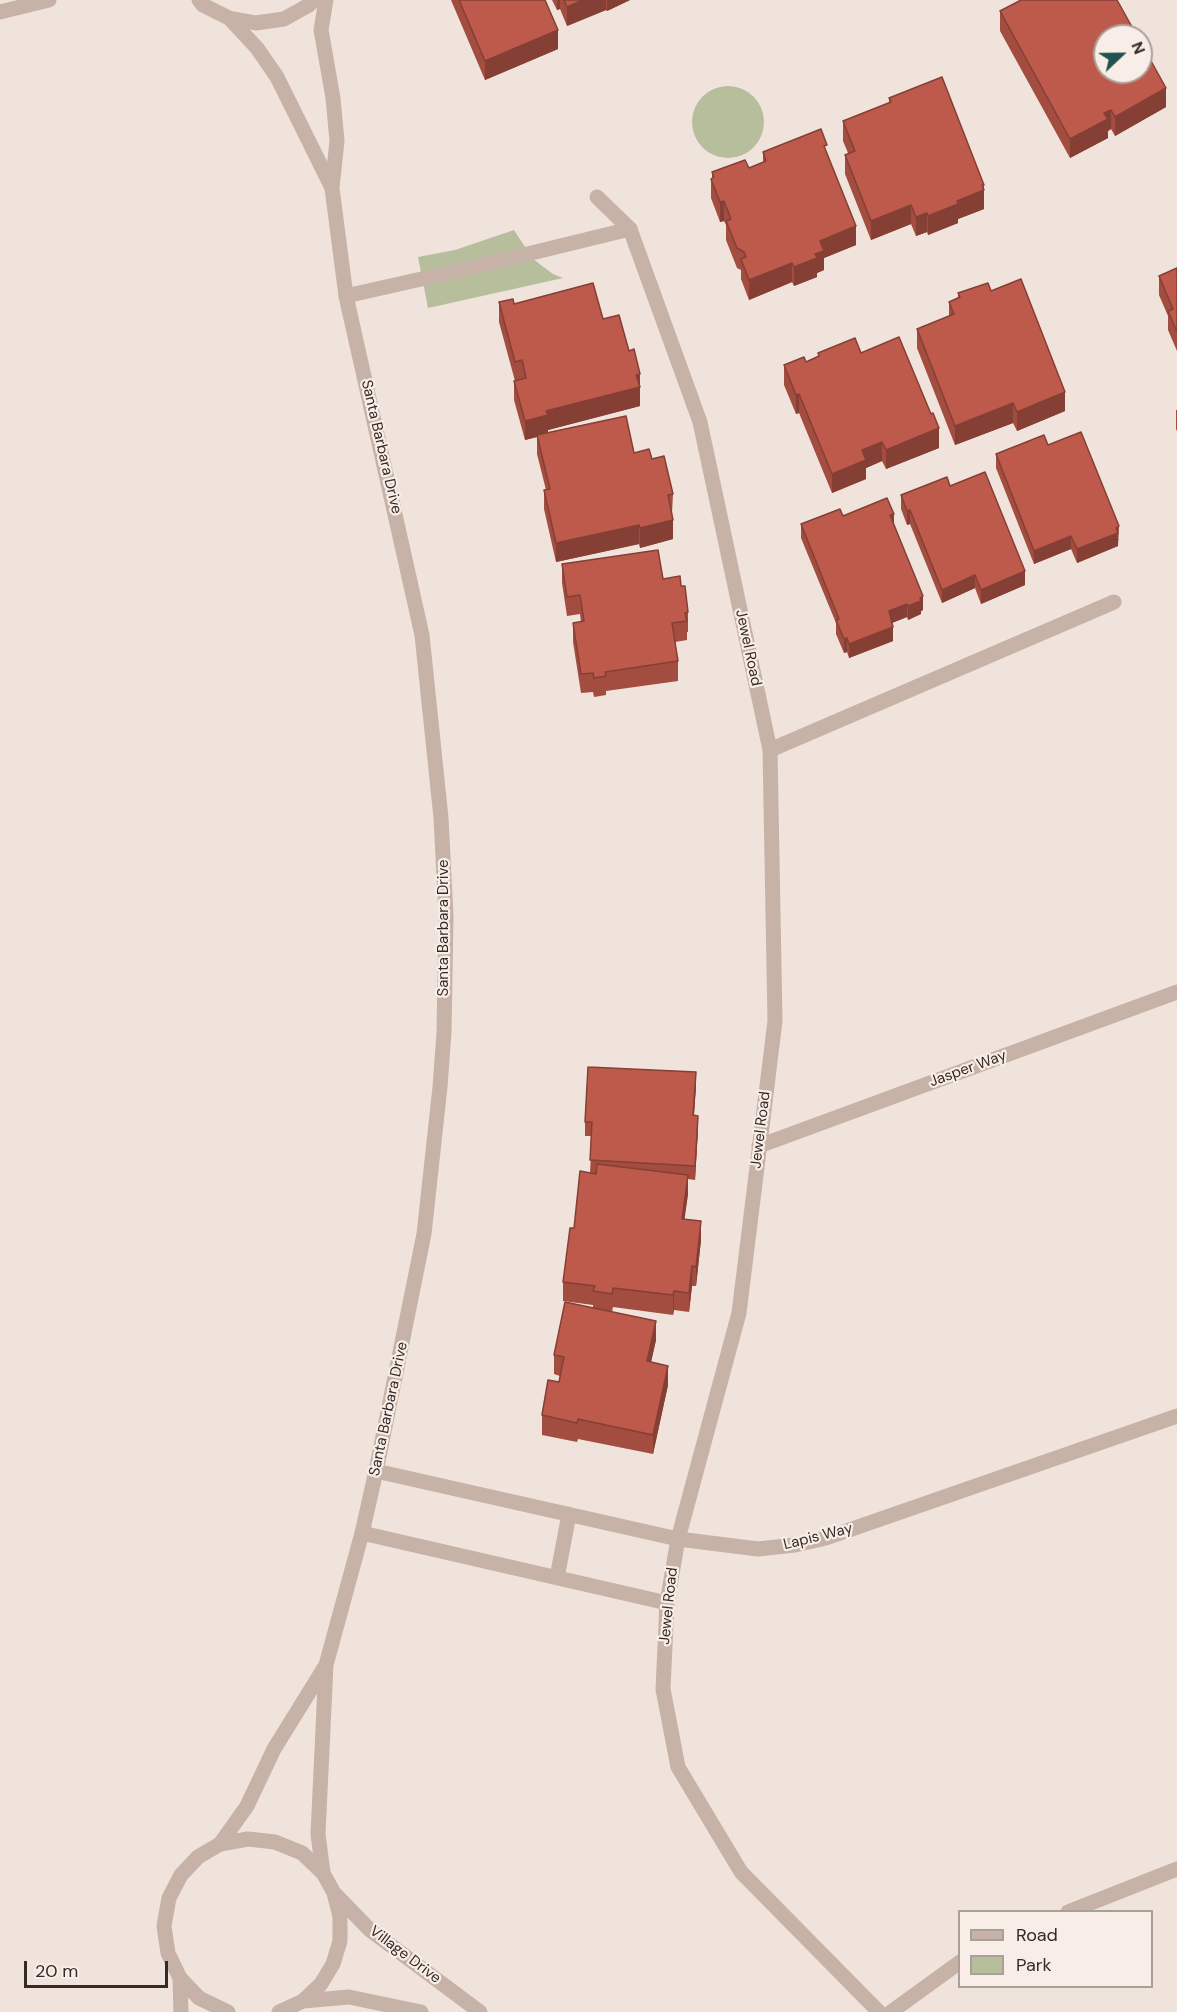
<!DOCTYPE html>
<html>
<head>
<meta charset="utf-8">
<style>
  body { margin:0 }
  #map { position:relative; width:1177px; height:2012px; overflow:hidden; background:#f0e3db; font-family:"DM Sans",sans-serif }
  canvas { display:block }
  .legend { position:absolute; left:958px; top:1910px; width:195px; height:78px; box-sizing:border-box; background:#f8eee7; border:2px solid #aaa09a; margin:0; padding:8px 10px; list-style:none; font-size:18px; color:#342a27 }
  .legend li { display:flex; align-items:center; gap:12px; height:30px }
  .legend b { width:30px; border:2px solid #aaa09a }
  .north { position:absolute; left:1093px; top:24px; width:60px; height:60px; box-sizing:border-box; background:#f8eee7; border:2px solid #aaa09a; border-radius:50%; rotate:68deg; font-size:16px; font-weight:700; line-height:24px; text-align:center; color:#342a27 }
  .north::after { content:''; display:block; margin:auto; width:21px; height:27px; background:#205350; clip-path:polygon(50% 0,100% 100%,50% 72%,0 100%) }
  .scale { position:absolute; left:24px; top:1961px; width:144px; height:27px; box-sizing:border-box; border:3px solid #342a27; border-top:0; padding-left:8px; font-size:18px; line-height:21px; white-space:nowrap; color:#342a27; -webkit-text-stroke:4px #f8eee7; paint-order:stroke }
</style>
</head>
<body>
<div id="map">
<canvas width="1177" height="2012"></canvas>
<ul class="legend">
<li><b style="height:8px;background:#c7b2a8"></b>Road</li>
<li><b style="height:16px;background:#b6be9c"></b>Park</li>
</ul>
<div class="north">N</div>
<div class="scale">20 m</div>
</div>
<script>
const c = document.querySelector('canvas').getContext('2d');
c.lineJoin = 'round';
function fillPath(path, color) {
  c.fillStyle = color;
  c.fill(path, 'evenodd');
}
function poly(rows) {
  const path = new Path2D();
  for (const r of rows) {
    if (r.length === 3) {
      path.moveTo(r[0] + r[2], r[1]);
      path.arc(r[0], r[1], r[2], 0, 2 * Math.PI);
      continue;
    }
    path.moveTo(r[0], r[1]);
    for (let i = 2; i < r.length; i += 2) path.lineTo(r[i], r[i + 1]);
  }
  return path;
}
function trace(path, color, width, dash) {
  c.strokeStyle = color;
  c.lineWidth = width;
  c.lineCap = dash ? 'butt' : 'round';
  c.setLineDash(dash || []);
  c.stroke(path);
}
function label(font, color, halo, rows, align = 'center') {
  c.font = font + ' "DM Sans",sans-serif';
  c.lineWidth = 4.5;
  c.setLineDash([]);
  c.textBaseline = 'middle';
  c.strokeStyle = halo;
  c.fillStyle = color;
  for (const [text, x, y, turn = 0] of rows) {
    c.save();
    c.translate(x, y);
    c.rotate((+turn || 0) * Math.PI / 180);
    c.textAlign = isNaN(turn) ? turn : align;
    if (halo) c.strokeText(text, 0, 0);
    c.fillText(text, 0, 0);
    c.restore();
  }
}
const green = poly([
  [728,122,36],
  [514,230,533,259,553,274,563,278,428,308,418,257,455,250]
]);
const service = poly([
  [0,12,49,0],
  [346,296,470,268,630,229],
  [770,750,1114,602]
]);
const minor = poly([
  [597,197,630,229,700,422,770,750,775,1021,739,1313,678,1539,667,1603,663,1689,678,1767,741,1872,879,2012],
  [759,1146,1177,992],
  [376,1471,678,1539,758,1549,795,1545,826,1538,1177,1416],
  [362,1533,667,1603],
  [557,1578,569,1514],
  [1068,1912,1177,1869],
  [891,2012,960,1962]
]);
const tertiary = poly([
  [199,0,203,5,229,18,256,23,284,19,309,5,314,0],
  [229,18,257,48,277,77,332,188,337,141,333,98,321,30,326,0],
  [326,1665,362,1533,376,1471,424,1234,440,1087,444,1032,446,916,441,818,422,635,346,296,332,188],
  [220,1844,247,1806,274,1749,326,1665,318,1834,323,1873],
  [336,1895,370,1930,480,2012],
  [180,1978,181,2012],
  [303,2001,349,1997,421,2012],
  [228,2012,199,1998,180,1978,168,1953,164,1926,169,1898,181,1875,198,1857,220,1844,248,1839,275,1842,302,1853,323,1873,334,1893,340,1917,340,1941,333,1964,321,1984,303,2001,279,2012]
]);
const wall = poly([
  [451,0,545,0,558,49,485,80],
  [552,0,630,0,607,11,606,10,567,26,560,9,557,10],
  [1000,11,1166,107,1115,136,1111,129,1108,131,1108,138,1070,158,1000,31],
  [889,98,984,185,984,209,958,219,958,223,928,235,927,232,916,236,911,224,871,240,845,174,845,155,848,153,843,141,843,121,889,103],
  [763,152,827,154,856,245,824,258,824,270,817,273,817,277,794,286,792,282,749,300,741,279,741,270,737,268,726,240,726,225,724,221,720,222,711,198,711,179,712,178,712,172,749,168,763,163],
  [1177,268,1177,351,1168,330,1168,316,1159,295,1159,276],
  [991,291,1065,411,1017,431,1013,423,955,445,917,348,917,329,949,316,949,302,958,298,958,293],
  [499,302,514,304,603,319,640,393,640,406,548,430,548,433,634,453,652,459,673,494,672,513,673,539,640,548,639,544,556,562,544,509,544,490,546,490,537,454,537,437,525,440,514,400,514,381,515,381,499,322],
  [818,353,861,353,939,448,886,469,882,461,866,468,866,479,832,493,799,413,796,414,784,385,784,365,806,362,818,356],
  [1176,410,1177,410,1177,431,1176,429],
  [1048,445,1119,540,1118,540,1118,546,1077,563,1071,549,1034,564,996,468,996,454],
  [950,486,1025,585,981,604,975,588,942,603,910,524,907,525,901,509,901,495],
  [843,516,894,525,923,610,921,611,921,614,908,620,907,617,892,623,893,641,849,658,847,652,844,653,836,634,836,623,801,538,801,524],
  [562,564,663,579,681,586,688,612,688,632,687,632,687,640,675,642,678,661,678,681,606,691,606,695,594,697,593,692,581,693,573,642,573,623,581,622,580,614,567,616,562,583],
  [696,1086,694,1115,698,1129,695,1180,688,1179,688,1194,684,1219,701,1240,696,1286,692,1286,689,1312,674,1310,673,1315,613,1307,612,1312,656,1340,651,1362,668,1385,653,1454,578,1439,577,1442,542,1435,542,1415,559,1382,560,1376,554,1374,554,1355,593,1308,593,1305,563,1301,563,1282,574,1228,590,1173,592,1136,585,1136,585,1122]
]);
const shadedWall = poly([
  [557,0,560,0,560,9,557,10],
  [583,0,606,0,606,10,567,26,567,7],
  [607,0,630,0,607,11],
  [558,30,558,49,485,80,485,61],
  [1166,88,1166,107,1115,136,1115,117],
  [1111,110,1111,129,1108,131,1108,138,1070,158,1070,139,1104,113],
  [984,190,984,209,958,219,958,223,928,235,928,216,957,201],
  [724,201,724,221,720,222,720,202],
  [911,205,911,224,871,240,871,221],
  [927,213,927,232,916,236,916,217],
  [856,226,856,245,824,258,824,270,817,273,817,277,794,286,794,267,815,254,820,241],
  [792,263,792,282,749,300,749,280],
  [640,374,640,406,548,430,548,434,525,440,525,421,546,411],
  [1065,392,1065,411,1017,431,1017,412],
  [799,394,799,413,796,414,796,395],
  [1013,403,1013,423,955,445,955,426],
  [939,428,939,448,886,469,886,450],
  [882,442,882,461,866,468,866,479,832,493,832,474,862,450],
  [910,510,910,524,907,525,907,511],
  [894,514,894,528,890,515],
  [673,520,673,539,640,548,640,528],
  [639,525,639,544,556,562,556,543],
  [1119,526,1118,546,1077,563,1077,549],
  [1071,536,1071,549,1034,564,1034,551],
  [1025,571,1025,585,981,604,981,590],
  [975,575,975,588,942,603,942,590],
  [923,596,923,610,921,611,921,614,908,620,908,606],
  [907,604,907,617,889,624,889,611],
  [893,627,893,641,849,658,849,644],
  [847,638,847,652,844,653,844,639],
  [696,1072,696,1086,693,1128,693,1115],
  [698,1116,698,1129,695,1180,695,1166],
  [688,1175,688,1194,682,1238,682,1219],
  [701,1221,701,1240,696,1286,696,1267],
  [692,1266,692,1286,689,1312,689,1293],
  [674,1291,674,1310,673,1315,673,1295],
  [656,1321,656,1340,647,1380,647,1361],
  [668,1366,668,1385,653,1454,653,1435]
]);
const building = poly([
  [459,0,545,0,558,30,485,61,459,0],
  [564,0,583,0,567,7,564,0],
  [1021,0,1117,0,1137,36,1105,36,1105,72,1141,72,1141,43,1166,88,1115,117,1111,110,1104,113,1108,119,1070,139,1000,11,1021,0],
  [942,77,984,185,982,185,984,190,957,201,958,204,928,216,927,213,916,217,911,205,871,221,845,155,855,151,843,121,891,102,889,98,942,77],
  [821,129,827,145,824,146,856,226,820,241,824,251,815,254,817,258,794,267,792,263,749,280,741,259,746,257,744,252,737,248,726,221,731,219,724,201,720,202,711,179,714,177,712,172,745,160,749,168,766,161,763,152,821,129],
  [1177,268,1177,332,1168,311,1173,309,1159,276,1177,268],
  [1021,279,1065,392,1017,412,1013,403,955,426,917,329,954,314,949,302,960,297,958,293,988,283,991,291,1021,279],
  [593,283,603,319,619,315,629,351,634,349,640,374,636,375,640,387,546,411,548,415,525,421,514,381,526,378,522,360,515,362,499,302,513,299,514,304,593,283],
  [899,337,931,414,933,413,939,428,886,450,882,442,862,450,866,460,832,474,799,394,796,395,784,365,804,357,806,362,819,356,818,353,855,338,861,353,899,337],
  [626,416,634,453,649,449,652,459,664,456,673,494,668,495,673,520,640,528,639,525,556,543,544,490,550,489,537,435,626,416],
  [1081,432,1119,526,1116,528,1118,533,1077,549,1071,536,1034,551,996,454,1044,435,1048,445,1081,432],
  [985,472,1025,571,981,590,975,575,942,590,910,510,907,511,901,495,947,477,950,486,985,472],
  [887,498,894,514,890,515,923,596,920,598,921,601,908,606,907,604,889,611,893,627,849,644,847,638,844,639,836,620,839,619,801,524,840,509,843,516,887,498],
  [658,550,663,579,680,576,681,586,685,586,688,612,685,613,687,621,672,623,678,661,605,672,606,676,594,678,593,673,581,674,573,623,584,621,580,595,567,597,562,564,658,550],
  [588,1067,696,1072,693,1115,698,1116,695,1166,590,1160,592,1122,585,1122,588,1067],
  [597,1164,688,1175,682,1219,701,1221,696,1267,692,1266,689,1293,674,1291,673,1295,613,1288,612,1294,593,1291,595,1286,563,1282,570,1228,574,1228,580,1171,596,1174,597,1164],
  [565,1302,656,1321,647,1361,668,1366,653,1435,578,1419,577,1423,542,1415,548,1380,559,1382,564,1357,554,1355,565,1302]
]);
const streetNames = [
  ["Santa Barbara Drive",381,447,77],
  ["Jewel Road",748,648,78],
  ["Santa Barbara Drive",444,928,-90],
  ["Jasper Way",968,1069,-20],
  ["Jewel Road",761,1130,-83],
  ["Santa Barbara Drive",389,1409,-78],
  ["Lapis Way",818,1537,-14],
  ["Jewel Road",669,1606,-84],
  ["Village Drive",405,1955,37]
];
fillPath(green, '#b6be9c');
trace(service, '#c7b2a8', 15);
trace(minor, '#c7b2a8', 15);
trace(tertiary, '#c7b2a8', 15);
fillPath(wall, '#a34d40');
fillPath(shadedWall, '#853f34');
fillPath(building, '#be5a4b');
trace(building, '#853f34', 1.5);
label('15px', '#342a27', '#f8eee7', streetNames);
</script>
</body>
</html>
